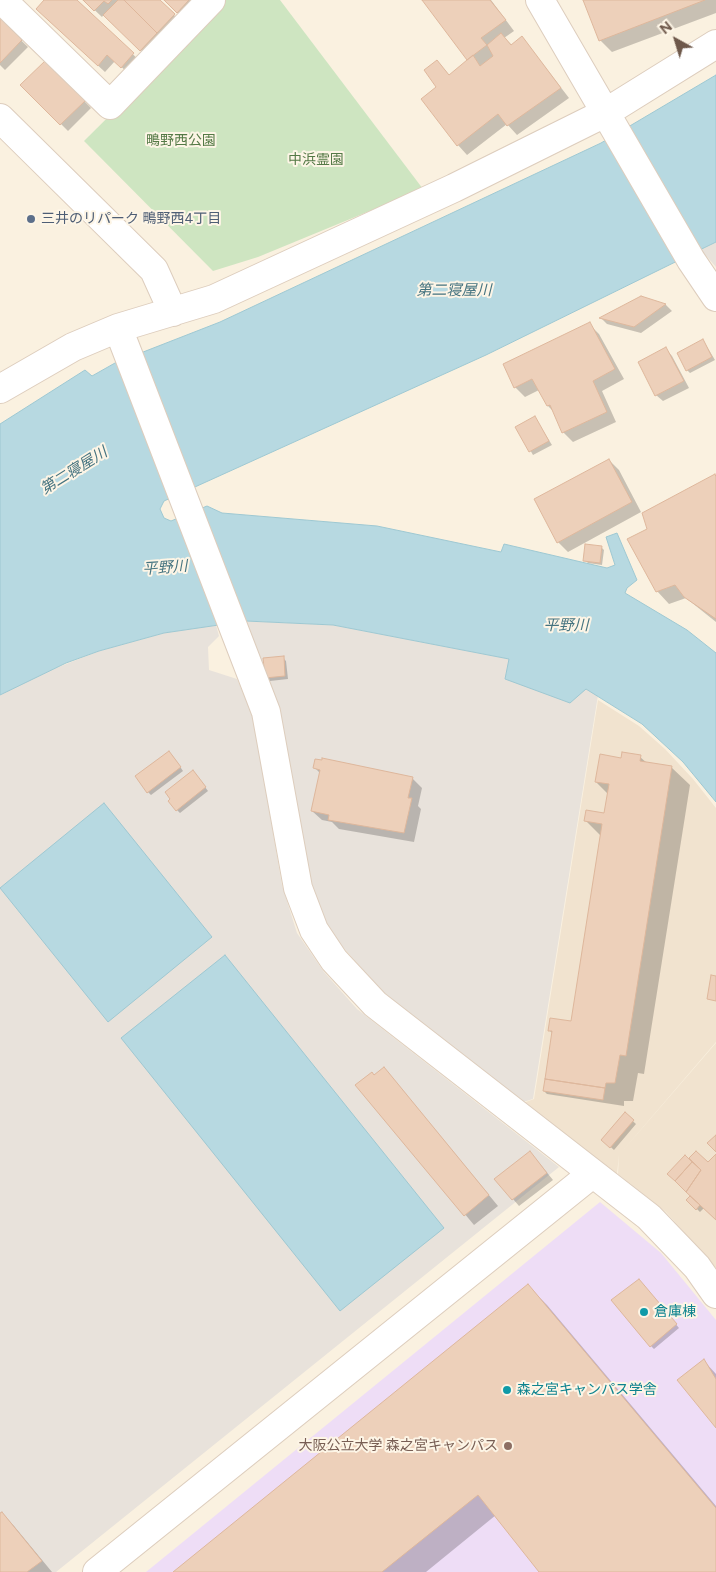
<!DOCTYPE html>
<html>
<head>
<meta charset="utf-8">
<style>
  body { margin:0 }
  #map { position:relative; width:716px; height:1572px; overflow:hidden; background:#faf1e0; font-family:Figtree,sans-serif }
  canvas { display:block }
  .north { position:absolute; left:651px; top:15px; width:50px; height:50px; -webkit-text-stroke:4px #fdf5e6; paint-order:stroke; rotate:321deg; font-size:14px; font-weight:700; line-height:20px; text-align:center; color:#6e584a }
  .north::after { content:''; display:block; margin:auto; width:18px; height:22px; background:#6e584a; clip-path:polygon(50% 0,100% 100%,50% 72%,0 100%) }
</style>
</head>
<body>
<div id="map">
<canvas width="716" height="1572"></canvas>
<div class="north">N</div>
</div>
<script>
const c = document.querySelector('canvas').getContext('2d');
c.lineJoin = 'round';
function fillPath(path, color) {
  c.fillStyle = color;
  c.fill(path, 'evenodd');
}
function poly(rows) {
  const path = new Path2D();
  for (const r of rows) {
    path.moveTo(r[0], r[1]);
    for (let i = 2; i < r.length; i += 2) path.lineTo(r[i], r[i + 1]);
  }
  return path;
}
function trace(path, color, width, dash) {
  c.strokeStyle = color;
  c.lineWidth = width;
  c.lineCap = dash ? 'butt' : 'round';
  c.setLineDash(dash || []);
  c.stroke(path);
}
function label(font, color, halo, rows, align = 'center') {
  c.font = font + ' Figtree,"Noto Sans JP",sans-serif';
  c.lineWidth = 4;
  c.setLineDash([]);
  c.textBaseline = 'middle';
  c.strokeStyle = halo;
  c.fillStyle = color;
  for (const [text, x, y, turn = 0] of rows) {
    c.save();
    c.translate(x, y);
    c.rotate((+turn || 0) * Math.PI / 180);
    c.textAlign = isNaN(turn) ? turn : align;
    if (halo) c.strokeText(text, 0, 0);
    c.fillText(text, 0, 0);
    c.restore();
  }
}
const residential = poly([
  [598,700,639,726,665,749,693,779,716,808,716,1042,619,1155,617,1174,523,1103,534,1099],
  [716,1043,716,1268,666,1212,618,1174,619,1155]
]);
const industrial = poly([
  [716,242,716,267,701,250],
  [246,621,333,625,510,659,505,679,586,689,598,695,533,1099,523,1102,383,992,341,945,324,920,309,882],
  [216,625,219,636,208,647,209,670,237,679,253,716,282,885,297,933,324,972,357,1009,559,1167,56,1572,0,1572,0,695,31,678,99,651,164,633]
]);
const education = poly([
  [600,1202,661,1253,716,1320,716,1572,146,1572]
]);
const green = poly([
  [226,0,280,0,423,189,258,257,213,271,84,141]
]);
const water = poly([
  [716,75,716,242,486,355,164,501,160,509,164,518,171,521,207,506,222,513,377,526,501,552,504,544,607,568,615,565,606,537,617,533,637,580,627,588,625,593,687,630,716,653,716,802,683,762,642,724,586,689,570,703,505,679,509,659,333,625,246,621,164,633,99,651,66,663,0,695,0,424,85,370,92,376,115,363,220,322,601,143,716,75],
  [104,803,212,937,108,1022,0,888,104,803],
  [225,955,444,1228,340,1311,121,1038,225,955]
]);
const shadow = poly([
  [46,0,75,0,140,61,128,73,115,61,105,72,44,16],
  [84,0,159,0,181,22,147,56,104,14,102,17],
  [165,0,202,0,184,19],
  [423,0,491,0,514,31,504,38,512,45,522,37,569,98,517,135,507,124,467,155,458,145,437,61,450,76,469,60],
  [585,0,716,0,716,13,612,52,600,40],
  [0,20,28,47,5,70,0,65],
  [46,62,91,108,68,131,22,85],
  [641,298,666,305,672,311,641,333,607,324,601,318],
  [589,324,599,334,624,379,602,391,616,422,573,442,563,432,555,413,548,406,539,390,525,397,515,387],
  [703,340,715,360,690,373,687,370],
  [666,349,672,356,689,388,663,401,656,395],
  [535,418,552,445,533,455,517,427],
  [609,460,619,470,641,512,568,552,558,542],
  [716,477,716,622,686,598,669,604,657,591,648,529],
  [601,547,604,550,602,565,588,563,585,560],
  [283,658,286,661,288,679,270,681,266,678],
  [172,755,183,771,151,795,148,792],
  [640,757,647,763,671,767,690,785,644,1074,638,1073,633,1101,624,1101,624,1106,547,1094,544,1091,553,1034,549,1030,572,1022,602,837,585,820,605,814,608,794,596,782,622,759],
  [314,767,412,778,422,788,418,806,421,809,414,842,339,829,332,822,322,820,312,811,320,773],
  [196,775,208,791,180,813,177,810],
  [374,1076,393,1079,498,1206,474,1225,357,1085],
  [625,1114,636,1124,614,1150,603,1140],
  [716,1156,716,1220,704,1208,700,1212,688,1200,692,1196,697,1167,708,1164],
  [536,1159,553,1180,519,1206,496,1179],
  [642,1284,679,1328,654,1349,651,1346],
  [528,1286,547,1305,716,1506,716,1572,540,1572,496,1515,426,1572,175,1572],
  [704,1361,716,1374,716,1426],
  [2,1513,14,1526,52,1572,0,1572,0,1515]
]);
const building = poly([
  [44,0,77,0,134,53,121,68,107,55,98,66,36,9,44,0],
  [83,0,112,0,108,4,104,1,94,11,83,0],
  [118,0,124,0,157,33,140,51,103,15,118,0],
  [124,0,160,0,175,14,157,33,124,0],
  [164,0,189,0,177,13,164,0],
  [422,0,490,0,506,20,481,38,487,45,467,60,422,0],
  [583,0,705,0,599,41,583,0],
  [0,18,22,40,0,63,0,18],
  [501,33,511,45,522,36,561,88,507,126,498,114,457,146,421,99,436,87,424,70,437,60,449,75,473,55,480,66,493,56,487,45,501,33],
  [46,60,86,100,60,125,20,85,46,60],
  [641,296,666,304,634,327,599,318,641,296],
  [590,322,615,369,593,381,607,412,562,433,550,405,547,406,532,379,514,388,503,364,590,322],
  [703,339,712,357,686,371,677,353,703,339],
  [666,347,684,381,655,396,638,362,666,347],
  [535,416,549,441,529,452,515,427,535,416],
  [609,459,632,502,557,543,534,499,609,459],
  [715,474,716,477,716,619,684,597,675,585,656,592,627,539,647,529,642,513,715,474],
  [585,544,602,546,600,563,583,561,585,544],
  [284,656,285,676,265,678,263,658,284,656],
  [169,751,181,767,147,793,135,776,169,751],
  [622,752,641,755,640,761,672,766,626,1056,620,1055,615,1083,606,1083,605,1088,545,1079,552,1031,548,1031,550,1018,571,1021,602,824,584,821,586,810,604,813,609,784,595,782,600,754,621,758,622,752],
  [322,758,413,777,408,798,412,798,404,833,328,820,329,815,311,811,320,770,313,768,315,759,322,760,322,758],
  [193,770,206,787,176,811,168,801,170,799,165,792,193,770],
  [711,975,716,976,716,1001,707,999,711,975],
  [384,1067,489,1195,464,1216,355,1085,372,1072,374,1075,384,1067],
  [545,1079,605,1088,603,1100,543,1091,545,1079],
  [625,1112,634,1120,610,1148,601,1140,625,1112],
  [716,1135,716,1152,707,1143,716,1135],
  [530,1151,547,1173,512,1200,494,1179,530,1151],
  [696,1151,708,1162,716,1154,716,1220,686,1192,701,1170,689,1158,696,1151],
  [685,1155,692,1162,675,1181,667,1174,685,1155],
  [692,1162,701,1170,686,1192,675,1181,692,1162],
  [690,1196,700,1205,696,1210,686,1200,690,1196],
  [639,1279,677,1324,650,1347,611,1300,639,1279],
  [528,1284,716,1508,716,1572,539,1572,478,1495,382,1572,173,1572,528,1284],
  [704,1359,716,1379,716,1428,677,1380,704,1359],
  [2,1512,42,1561,27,1572,0,1572,0,1513,2,1512]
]);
const minor = poly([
  [2,0,110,105,211,0],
  [540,0,691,260,716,297],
  [0,118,154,270,173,312],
  [118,328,266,712,298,888,314,930,334,960,375,1004,649,1217,697,1267,716,1294],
  [0,389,73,347,118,328,214,299,454,188,605,113,716,44],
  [97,1572,592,1174]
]);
const markers = [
  [31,219,5,"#5c6f8a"],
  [644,1312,5,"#0f9aa8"],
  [507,1390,5,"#0f9aa8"],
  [508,1446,5,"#8d6e63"]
];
const parkNames = [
  ["鴫野西公園",181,141],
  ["中浜霊園",316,160]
];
const serviceNames = [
  ["三井のリパーク 鴫野西4丁目",41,219]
];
const cultureNames = [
  ["倉庫棟",654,1312],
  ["森之宮キャンパス学舎",517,1390]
];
const educationNames = [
  ["大阪公立大学 森之宮キャンパス",498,1446]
];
const waterNames = [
  ["第二寝屋川",454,291],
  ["第二寝屋川",74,471,-32],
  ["平野川",165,568,-4],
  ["平野川",566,626]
];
fillPath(residential, '#f1e3cf');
fillPath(industrial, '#e8e2db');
fillPath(education, '#eeddf6');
fillPath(green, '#cee5c1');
fillPath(water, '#b7d9e1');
trace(water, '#9ec8d2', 1);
fillPath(shadow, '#0003');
fillPath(building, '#edd0ba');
trace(building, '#deb79c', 1);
trace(minor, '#ddcdbd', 30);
trace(minor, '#fff', 28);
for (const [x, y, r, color] of markers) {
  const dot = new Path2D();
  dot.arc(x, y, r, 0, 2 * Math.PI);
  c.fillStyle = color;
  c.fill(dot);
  trace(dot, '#fdf5e6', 2);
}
label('14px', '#547946', '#fdf5e6', parkNames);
label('14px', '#4e5e75', '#fdf5e6', serviceNames, 'left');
label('14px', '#0d838f', '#fdf5e6', cultureNames, 'left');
label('14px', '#785e54', '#fdf5e6', educationNames, 'right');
label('italic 15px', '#467480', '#fdf5e6', waterNames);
</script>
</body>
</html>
